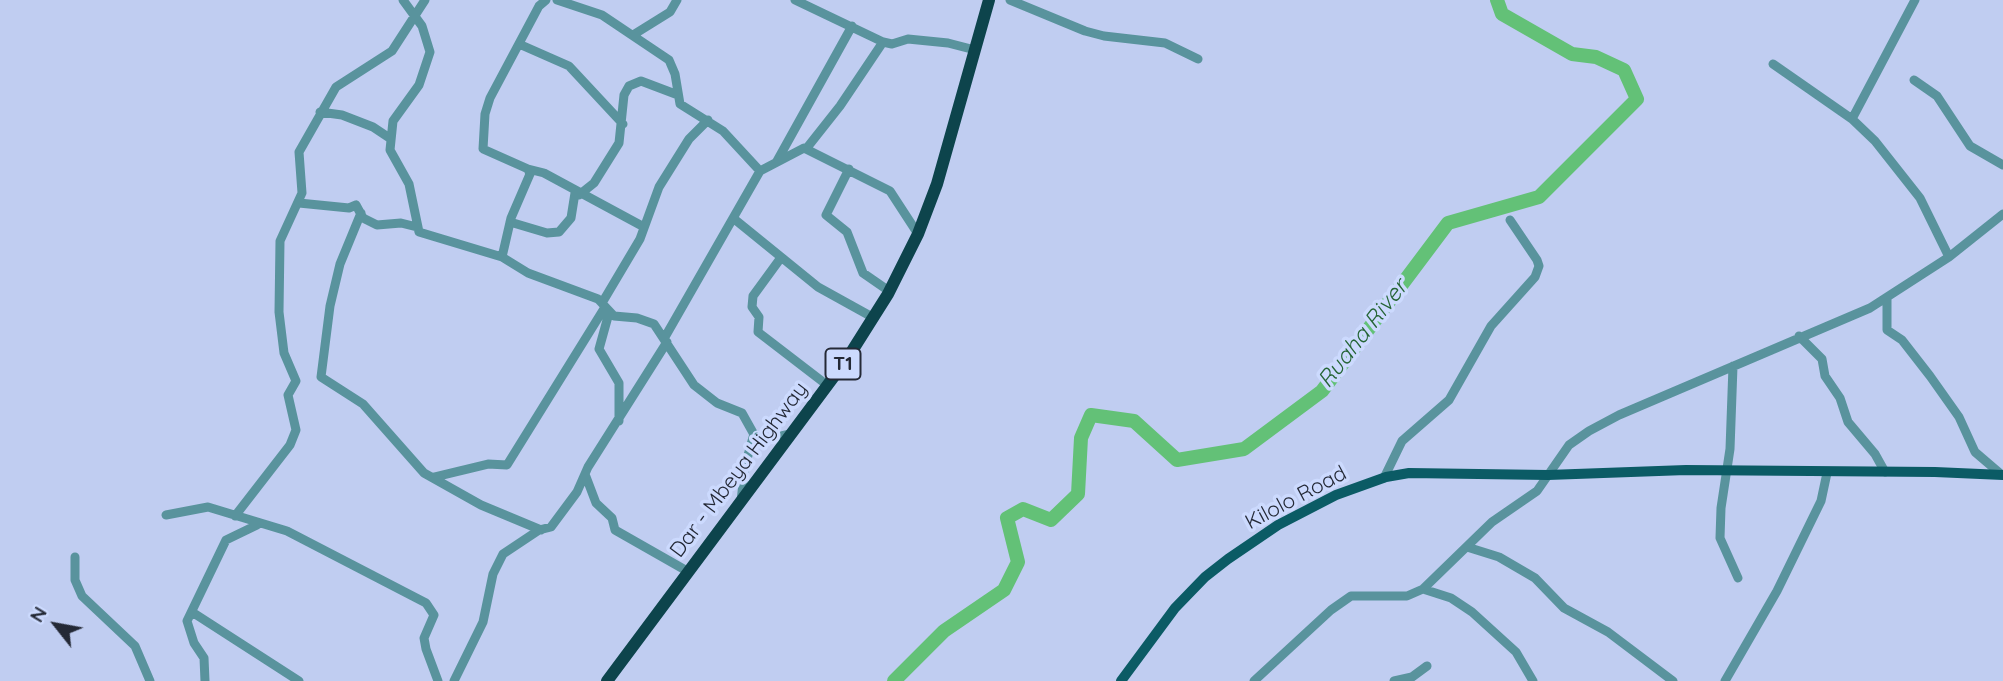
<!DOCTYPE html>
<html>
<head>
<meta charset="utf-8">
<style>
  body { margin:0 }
  #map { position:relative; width:2003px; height:681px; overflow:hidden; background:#c0cdf1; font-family:Quicksand,sans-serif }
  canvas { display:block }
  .north { position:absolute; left:21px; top:590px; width:70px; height:70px; -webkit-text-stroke:5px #ccdafe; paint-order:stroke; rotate:301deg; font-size:19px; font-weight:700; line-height:28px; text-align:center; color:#242936 }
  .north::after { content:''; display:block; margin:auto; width:24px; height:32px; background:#242936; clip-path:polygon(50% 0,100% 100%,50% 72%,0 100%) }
</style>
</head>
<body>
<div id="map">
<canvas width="2003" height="681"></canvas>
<div class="north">N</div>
</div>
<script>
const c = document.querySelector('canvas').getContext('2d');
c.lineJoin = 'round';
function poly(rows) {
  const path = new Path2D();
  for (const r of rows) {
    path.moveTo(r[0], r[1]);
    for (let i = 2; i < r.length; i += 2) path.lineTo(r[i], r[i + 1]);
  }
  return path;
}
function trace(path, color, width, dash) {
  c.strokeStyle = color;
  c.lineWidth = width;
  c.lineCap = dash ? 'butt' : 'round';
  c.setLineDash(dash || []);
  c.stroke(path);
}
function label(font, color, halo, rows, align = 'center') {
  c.font = font + ' Quicksand,sans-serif';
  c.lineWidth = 7;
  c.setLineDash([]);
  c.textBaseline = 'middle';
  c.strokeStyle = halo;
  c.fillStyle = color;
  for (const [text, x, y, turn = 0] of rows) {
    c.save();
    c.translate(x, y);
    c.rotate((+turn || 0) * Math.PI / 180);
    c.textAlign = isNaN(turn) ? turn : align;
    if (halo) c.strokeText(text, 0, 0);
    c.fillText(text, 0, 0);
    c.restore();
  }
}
const river = poly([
  [894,681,944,631,1004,590,1018,562,1007,518,1023,509,1051,520,1078,494,1081,438,1091,415,1134,421,1177,460,1244,449,1322,391,1448,223,1539,197,1637,99,1624,70,1596,57,1572,54,1502,14,1497,0]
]);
const minor = poly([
  [403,0,422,26,430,52,419,85,393,121,390,150,409,184,419,232,502,257,528,273,598,299,614,316,637,318,654,324,694,385,717,403,742,413,756,438,764,440,790,434],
  [557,0,602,15,669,60,675,74,680,104,723,131,760,171,804,148,890,191,918,234],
  [795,0,883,42,892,44,908,39,948,43,975,50],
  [1010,0,1085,31,1104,36,1165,43,1198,59],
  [633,35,670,12,677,0],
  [519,44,569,66,623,124],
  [1773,64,1852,119,1875,141,1920,198,1949,257],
  [1914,80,1937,96,1970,146,2003,165],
  [320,112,342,115,373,127,391,139],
  [1852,119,1915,0],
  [806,149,840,106,883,42],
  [777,161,852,26],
  [528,169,544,173,644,227],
  [849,169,826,215,847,232,863,273,889,291],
  [579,195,594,183,619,143,624,95,629,86,641,81,678,95],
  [299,203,349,208,356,205,363,218,377,225,401,223,417,227],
  [361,213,340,264,330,306,321,377,363,404,424,473,481,505,541,530],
  [733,218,818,287,874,318],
  [510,222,547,233,559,232,571,218,575,193],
  [502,257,511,218,530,174,528,169,483,149,485,114,490,98,539,6,546,0],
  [780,259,753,296,752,307,759,317,758,332,827,385],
  [1887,299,1887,330,1902,340,1930,376,1959,417,1975,452,2002,475],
  [602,303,640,239,659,187,689,139,708,120],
  [609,313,599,349,619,383,619,421],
  [1799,336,1822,359,1825,376,1840,398,1848,422,1875,454,1885,472],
  [665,337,760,171],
  [1733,366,1730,449,1721,508,1720,538,1738,578],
  [585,474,596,503,612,518,615,530,687,571],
  [434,477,488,464,507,465,605,307],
  [1384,478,1402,441,1449,400,1491,326,1535,277,1539,266,1537,260,1510,220],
  [741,501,745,466,754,434],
  [166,515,208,507,287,531,426,603,434,615,424,638,426,649,438,681],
  [235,516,290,445,296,430,288,395,296,381,284,353,279,312,280,241,302,193,299,152,336,87,392,51,425,0],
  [1467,547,1499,557,1535,578,1564,608,1608,632,1673,681],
  [75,557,75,580,82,596,135,646,150,681],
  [1423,589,1451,598,1472,612,1516,652,1533,681],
  [192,612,299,681],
  [205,681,204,658,194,643,187,621,226,540,257,525],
  [454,681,483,622,493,574,503,554,539,530,551,527,577,492,588,467,667,342],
  [1254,681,1331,610,1351,596,1407,596,1423,589,1492,522,1537,491,1569,445,1589,431,1619,415,1870,308,1949,257,2003,214],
  [1394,681,1412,677,1427,666],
  [1725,681,1777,591,1821,501,1827,473]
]);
const major = poly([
  [1121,681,1175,608,1205,577,1228,559,1278,525,1336,495,1386,477,1409,473,1548,475,1686,470,1935,472,2003,475]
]);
const highway = poly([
  [607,681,847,359,888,294,918,234,937,184,989,0]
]);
const shields = [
  [843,364,35]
];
const shieldNames = [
  ["T1",843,364]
];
const streetNames = [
  ["Dar - Mbeya Highway",739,470,-53],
  ["Kilolo Road",1296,498,-28]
];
const waterNames = [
  ["Ruaha River",1363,334,-52]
];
trace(river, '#63c177', 14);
trace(minor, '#59939d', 9);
trace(major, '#0b5b65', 10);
trace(highway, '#0d444c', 12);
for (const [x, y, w] of shields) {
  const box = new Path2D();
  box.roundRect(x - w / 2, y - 15.5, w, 31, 5);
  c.fillStyle = '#ccdafe';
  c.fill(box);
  trace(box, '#242936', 2);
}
label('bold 19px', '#242936', null, shieldNames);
label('21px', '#242936', '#ccdafe', streetNames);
label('italic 23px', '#256535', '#ccdafe', waterNames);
</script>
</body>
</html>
